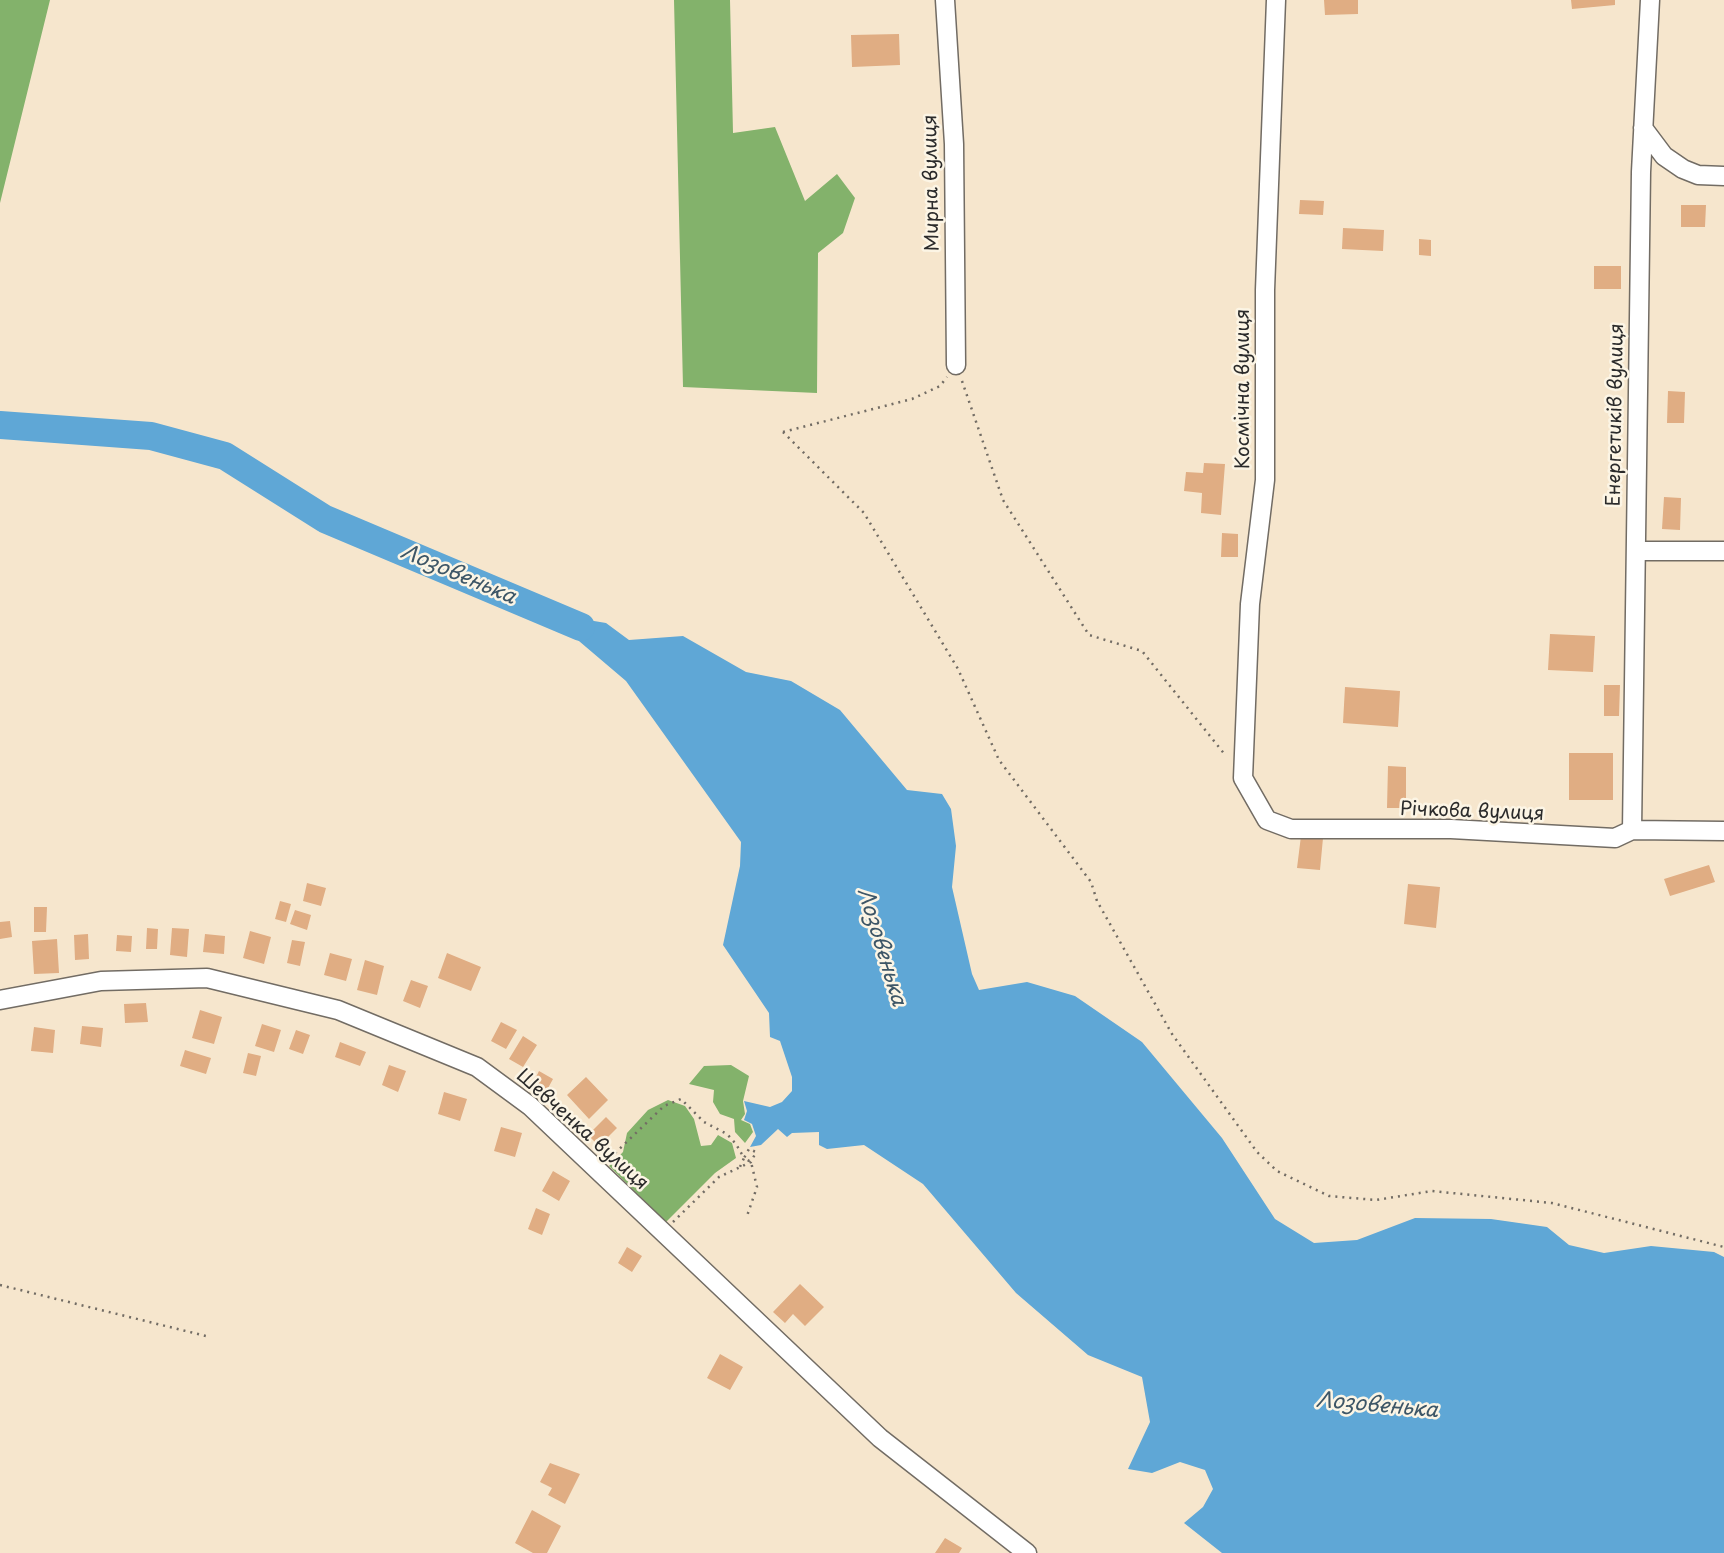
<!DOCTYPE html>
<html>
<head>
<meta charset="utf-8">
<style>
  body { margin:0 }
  canvas { display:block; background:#f6e6cd }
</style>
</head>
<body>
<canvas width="1724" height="1553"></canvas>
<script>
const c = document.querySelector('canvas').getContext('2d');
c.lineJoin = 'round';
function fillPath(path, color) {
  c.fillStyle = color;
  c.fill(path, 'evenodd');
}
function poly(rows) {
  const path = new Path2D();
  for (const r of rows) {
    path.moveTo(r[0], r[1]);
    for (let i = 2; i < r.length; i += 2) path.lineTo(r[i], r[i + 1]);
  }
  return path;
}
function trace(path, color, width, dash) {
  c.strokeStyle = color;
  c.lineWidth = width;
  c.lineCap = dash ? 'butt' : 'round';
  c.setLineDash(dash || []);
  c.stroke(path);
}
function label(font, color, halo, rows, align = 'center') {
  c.font = font + ' "Playpen Sans",sans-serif';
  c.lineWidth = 5;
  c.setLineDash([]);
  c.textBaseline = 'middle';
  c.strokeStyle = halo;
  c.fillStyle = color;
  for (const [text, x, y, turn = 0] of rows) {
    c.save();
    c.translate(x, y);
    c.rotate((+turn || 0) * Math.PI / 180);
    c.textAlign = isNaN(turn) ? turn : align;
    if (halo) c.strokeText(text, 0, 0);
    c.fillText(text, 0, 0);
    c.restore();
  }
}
const forest = poly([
  [0,0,50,0,0,203],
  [674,0,730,0,733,133,775,127,805,201,837,174,855,198,843,233,818,253,817,393,683,387],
  [731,1065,749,1076,743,1101,745,1114,741,1120,750,1124,753,1132,745,1143,735,1132,734,1119,720,1114,713,1102,714,1090,689,1084,704,1066],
  [668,1100,685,1106,694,1119,701,1146,711,1145,718,1135,732,1143,736,1158,715,1173,666,1222,609,1166,623,1152,627,1133,648,1110]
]);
const water = poly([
  [546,613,606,623,629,640,683,636,746,672,791,681,840,710,907,790,942,794,951,809,956,846,952,887,972,974,979,990,1027,982,1075,996,1142,1042,1222,1138,1275,1219,1314,1243,1357,1240,1415,1218,1491,1219,1547,1227,1569,1245,1604,1253,1651,1246,1714,1252,1724,1257,1724,1553,1222,1553,1184,1523,1203,1507,1213,1489,1205,1470,1180,1462,1152,1473,1128,1469,1150,1422,1142,1377,1088,1355,1016,1293,923,1184,864,1145,827,1149,819,1145,819,1132,792,1133,787,1137,778,1129,761,1145,750,1147,756,1136,752,1124,744,1120,747,1111,744,1101,770,1107,782,1102,792,1091,792,1077,780,1041,770,1037,769,1013,723,945,740,866,741,842,626,681]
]);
const river = poly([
  [0,425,151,436,225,456,325,519,581,627]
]);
const building = poly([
  [1324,0,1358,0,1358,14,1325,15],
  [1571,0,1615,0,1615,5,1572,9],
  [899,34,900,65,852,67,851,35],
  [1300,200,1324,201,1323,215,1299,214],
  [1681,205,1706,205,1705,227,1681,227],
  [1343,228,1384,230,1383,251,1342,249],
  [1419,239,1431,240,1431,256,1419,255],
  [1594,266,1621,266,1621,289,1594,289],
  [1668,391,1685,392,1684,423,1667,423],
  [1204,463,1225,464,1221,515,1201,513,1202,493,1184,491,1186,472,1203,473],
  [1664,497,1681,498,1680,530,1662,529],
  [1222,533,1238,534,1238,557,1221,557],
  [1550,634,1595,636,1593,672,1548,670],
  [1604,685,1620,685,1619,716,1604,716],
  [1345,687,1400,691,1398,727,1343,723],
  [1569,753,1613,753,1613,800,1569,800],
  [1388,766,1406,767,1406,808,1387,808],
  [1301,836,1323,838,1320,870,1297,868],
  [1709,865,1715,882,1670,896,1664,879],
  [307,883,326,888,321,906,303,901],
  [1408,884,1440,887,1436,928,1404,924],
  [280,901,291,904,286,922,275,919],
  [34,907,47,907,46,932,34,932],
  [295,910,311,915,307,930,290,924],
  [10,921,12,937,0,939,0,922],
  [147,928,158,929,157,949,146,949],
  [172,928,189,929,187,957,170,955],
  [250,931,271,937,264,964,243,958],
  [88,934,89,959,75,960,74,935],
  [205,934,225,936,224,954,203,952],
  [117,935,132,936,131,952,116,951],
  [57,939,59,973,34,974,32,941],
  [292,940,305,942,300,966,287,963],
  [330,953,352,959,346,981,324,975],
  [447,953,481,967,471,991,438,978],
  [365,960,384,966,377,995,357,990],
  [411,980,428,986,420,1008,403,1001],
  [146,1003,148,1022,125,1023,124,1004],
  [200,1010,222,1017,214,1044,192,1038],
  [501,1022,517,1030,506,1049,491,1041],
  [262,1024,281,1030,274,1052,255,1046],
  [82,1026,103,1028,101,1047,80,1044],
  [34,1027,55,1030,53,1053,31,1051],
  [296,1030,310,1035,303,1054,289,1049],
  [523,1036,537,1045,523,1067,509,1059],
  [340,1042,366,1052,360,1066,335,1057],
  [185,1050,211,1058,206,1074,180,1066],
  [248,1053,261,1056,256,1076,243,1073],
  [389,1065,406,1071,398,1092,382,1085],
  [539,1071,553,1079,547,1090,533,1083],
  [586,1077,608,1100,589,1119,567,1095],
  [444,1092,467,1099,460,1121,438,1114],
  [606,1117,617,1128,599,1146,588,1135],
  [501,1127,522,1133,515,1157,494,1151],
  [553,1171,570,1181,559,1201,542,1191],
  [536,1208,550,1214,542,1235,528,1229],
  [627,1247,642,1256,632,1272,618,1263],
  [800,1284,824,1307,805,1326,793,1314,785,1323,773,1312],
  [720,1354,743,1367,730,1390,707,1378],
  [550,1463,580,1474,565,1504,548,1495,552,1488,540,1482],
  [532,1510,561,1526,547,1553,533,1553,515,1543],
  [945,1538,962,1548,959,1553,935,1553]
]);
const path = poly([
  [962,381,1003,500,1089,635,1142,651,1226,756],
  [783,432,864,513,958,669,999,760,1091,882,1097,901,1172,1034,1257,1152,1277,1171,1329,1196,1376,1200,1432,1191,1552,1203,1724,1247],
  [783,432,912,399,940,386,947,377],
  [610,1158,664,1106,681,1099,704,1122,727,1134,736,1144,744,1158,739,1169],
  [673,1222,719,1177,751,1162,756,1152,749,1149,744,1158,751,1162,757,1187,747,1216],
  [0,1285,206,1336]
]);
const street = poly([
  [945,0,954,144,956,365],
  [1276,0,1265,290,1265,480,1250,604,1243,778,1267,820,1291,829,1451,829,1615,838,1632,830,1724,831],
  [1643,128,1664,156,1683,169,1698,175,1724,176],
  [1636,551,1724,551],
  [1632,830,1641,172,1650,0],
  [0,1000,101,981,207,978,338,1010,477,1067,530,1106,880,1438,1027,1553]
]);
const streetNames = [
  ["Мирна вулиця",932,183,-91],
  ["Космічна вулиця",1244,389,-90],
  ["Енергетиків вулиця",1616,415,-89],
  ["Річкова вулиця",1472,812,2],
  ["Шевченка вулиця",582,1130,42]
];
const waterNames = [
  ["Лозовенька",458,575,23],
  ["Лозовенька",881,947,73],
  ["Лозовенька",1377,1406,5]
];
fillPath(forest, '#83b26b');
fillPath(water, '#5fa7d6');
trace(river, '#5fa7d6', 28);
fillPath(building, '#e0ad83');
trace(street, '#726c64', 21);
trace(path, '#726c64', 2.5, [2, 5]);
trace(street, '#fff', 18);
label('19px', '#2b2b2b', '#fcf5e5', streetNames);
label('italic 21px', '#3d5667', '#fcf5e5', waterNames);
</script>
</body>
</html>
